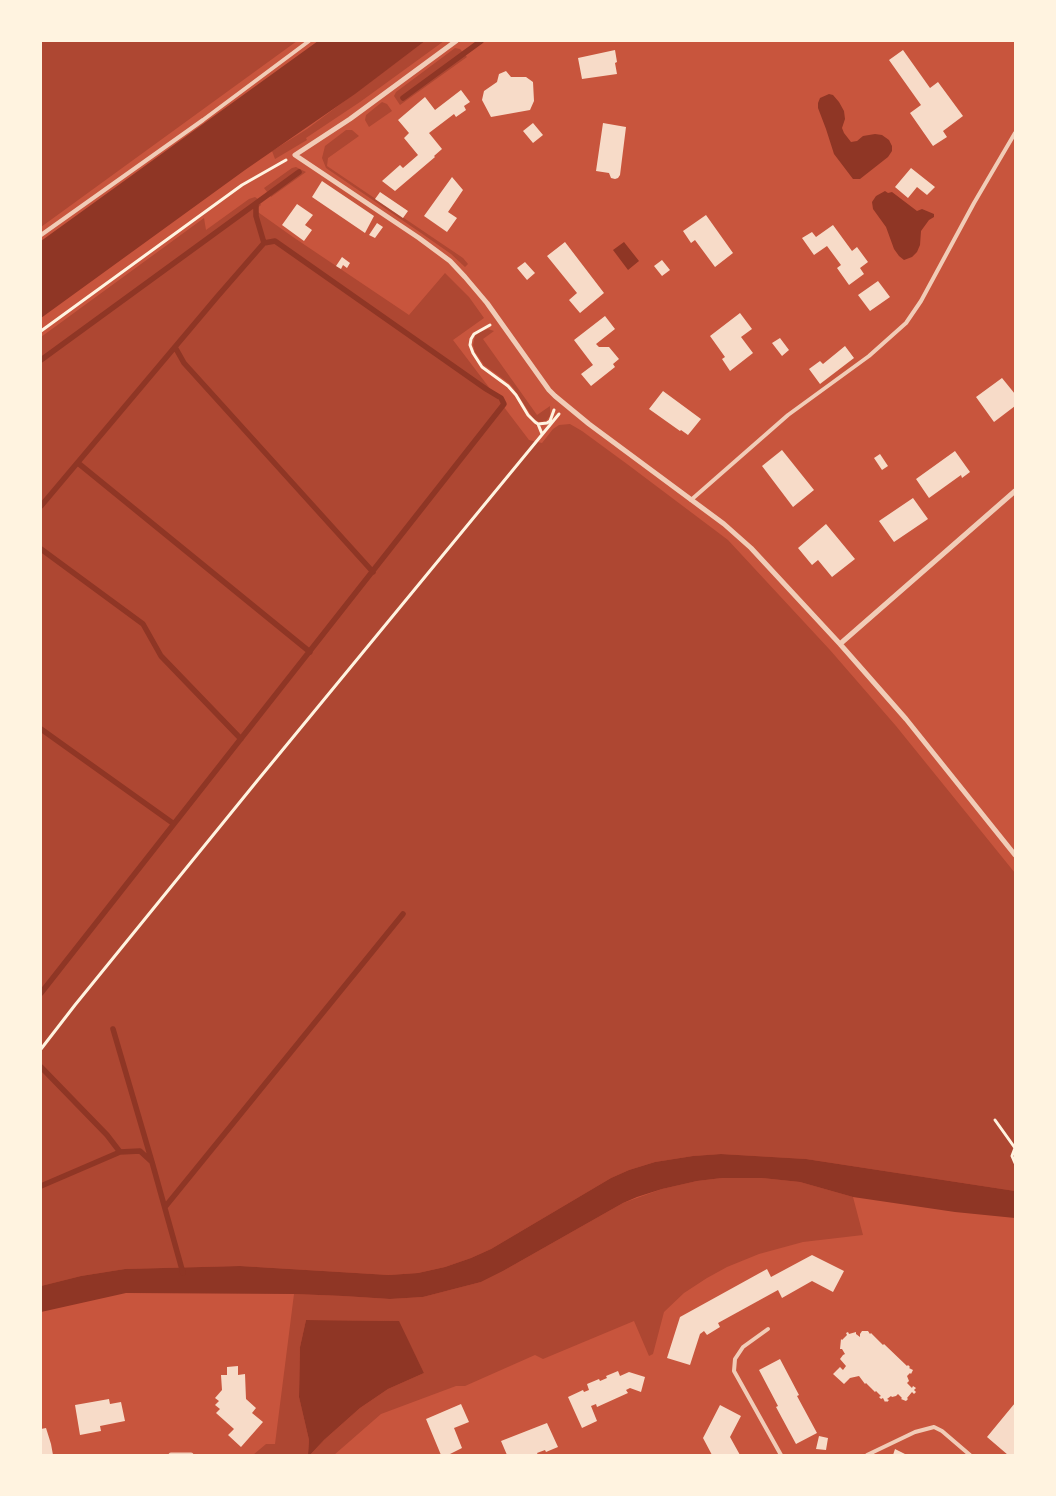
<!DOCTYPE html>
<html>
<head>
<meta charset="utf-8">
<style>
  body { margin:0 }
  #map { position:relative; width:1056px; height:1496px; overflow:hidden; background:#c8553d; font-family:"Fira Sans",sans-serif }
  canvas { display:block }
  .frame { position:absolute; inset:0; border:42px solid #fff3e0; pointer-events:none }
</style>
</head>
<body>
<div id="map">
<canvas width="1056" height="1496"></canvas>
<div class="frame"></div>
</div>
<script>
const c = document.querySelector('canvas').getContext('2d');
c.lineJoin = 'round';
function fillPath(path, color) {
  c.fillStyle = color;
  c.fill(path, 'evenodd');
}
function poly(rows) {
  const path = new Path2D();
  for (const r of rows) {
    path.moveTo(r[0], r[1]);
    for (let i = 2; i < r.length; i += 2) path.lineTo(r[i], r[i + 1]);
  }
  return path;
}
function trace(path, color, width, dash) {
  c.strokeStyle = color;
  c.lineWidth = width;
  c.lineCap = dash ? 'butt' : 'round';
  c.setLineDash(dash || []);
  c.stroke(path);
}
const green = poly([
  [41,41,297,41,41,227],
  [425,41,444,41,360,102,306,138,307,140,275,159,272,151,307,129],
  [455,48,460,49,467,57,400,105,394,96,396,92],
  [382,102,387,104,392,111,369,127,365,120,366,115],
  [346,130,352,130,359,136,328,158,327,166,463,258,468,264,465,267,451,254,421,233,326,168,322,158,325,146],
  [296,167,306,172,271,197,264,188,292,168],
  [255,197,258,199,261,205,255,210,293,237,409,315,445,273,469,297,484,318,453,340,529,440,542,443,553,429,559,425,570,424,582,431,627,464,728,540,830,650,896,726,1015,873,1015,1191,806,1159,721,1154,693,1156,655,1162,629,1170,611,1178,491,1249,471,1258,445,1267,418,1273,389,1275,240,1266,125,1269,81,1276,41,1286,41,337,204,218,206,230,249,199],
  [488,329,494,331,483,339,537,415,550,406,550,416,546,421,539,422,533,418,514,389,510,384,484,365,475,352,473,345,475,336,480,332],
  [722,1178,762,1178,800,1182,853,1197,863,1235,803,1242,759,1254,727,1267,707,1278,684,1293,664,1312,653,1354,649,1356,634,1321,543,1359,535,1355,465,1386,456,1386,381,1414,334,1455,310,1455,324,1440,360,1408,388,1389,424,1373,398,1321,306,1320,300,1347,299,1397,309,1440,308,1455,253,1455,266,1444,275,1444,294,1294,343,1296,390,1299,423,1297,481,1282,503,1271,623,1203,662,1189,697,1181]
]);
const water = poly([
  [318,41,425,41,355,94,245,170,41,318,41,241],
  [829,94,833,95,839,102,844,111,845,119,842,128,844,133,851,142,857,141,863,136,875,134,882,135,889,140,892,146,892,151,888,157,860,179,853,179,834,154,826,129,818,108,818,103,820,98],
  [885,191,888,193,892,192,917,211,922,209,934,214,934,217,929,220,921,231,920,245,917,252,912,257,904,260,899,256,894,249,886,227,873,209,872,202,876,196],
  [624,242,639,261,628,270,613,250],
  [721,1154,806,1159,1015,1191,1015,1218,955,1212,853,1197,800,1182,762,1178,722,1178,697,1181,662,1189,637,1197,623,1203,503,1271,481,1282,423,1297,390,1299,343,1296,294,1294,126,1293,41,1312,41,1286,81,1276,125,1269,240,1266,389,1275,418,1273,445,1267,471,1258,491,1249,611,1178,629,1170,655,1162,693,1156],
  [306,1320,399,1321,424,1373,388,1389,360,1408,324,1440,310,1455,308,1455,309,1440,299,1397,300,1347]
]);
const stream = poly([
  [403,98,481,41],
  [175,347,184,363,373,572],
  [41,360,299,172],
  [78,463,310,652],
  [41,506,217,297,264,243,256,216,256,204],
  [41,549,143,624,161,656,241,739],
  [41,729,174,824],
  [41,993,504,404,501,398,486,389,275,241,264,243],
  [113,1029,152,1162],
  [41,1067,107,1135,120,1152,140,1151,152,1162,183,1273],
  [41,1186,120,1152],
  [165,1207,403,914]
]);
const building = poly([
  [615,50,617,62,615,63,617,74,582,79,578,58],
  [903,50,930,88,938,82,963,116,943,131,947,137,933,146,910,113,921,105,889,60],
  [506,71,511,77,526,77,533,82,534,101,530,110,491,117,482,100,484,91,497,82,499,74],
  [461,90,470,102,464,106,466,110,456,117,454,114,429,133,442,149,434,156,435,157,395,191,382,181,400,165,403,168,418,155,404,138,409,133,398,120,425,97,435,110],
  [533,123,543,135,533,143,523,131],
  [603,123,626,127,620,175,618,178,615,179,611,178,609,173,596,171],
  [911,168,935,187,927,195,917,187,908,198,895,187],
  [452,177,463,190,448,212,457,218,447,232,424,216],
  [322,181,374,216,365,233,312,197],
  [380,192,408,211,403,218,375,199],
  [297,204,313,215,305,225,312,230,304,241,282,225],
  [706,215,733,253,715,267,695,240,691,243,683,231],
  [377,223,383,227,375,238,369,235],
  [833,225,852,251,857,247,868,262,860,268,864,274,849,285,837,268,841,265,827,246,814,255,802,238,812,232,816,237],
  [565,242,604,293,580,313,569,300,577,293,547,256],
  [342,257,350,263,347,268,343,265,341,269,336,266],
  [662,260,670,270,662,276,654,266],
  [525,262,535,273,527,280,517,268],
  [878,281,890,297,870,311,858,295],
  [740,313,752,329,741,337,753,353,730,371,722,359,725,357,710,336],
  [605,316,615,329,596,344,599,347,609,347,619,359,613,364,615,367,591,386,581,374,593,365,574,340],
  [780,338,789,350,782,356,772,343],
  [845,346,854,358,820,384,809,369,820,361,823,364],
  [1002,378,1015,394,1015,406,994,422,976,397],
  [663,391,701,419,688,435,681,430,680,431,649,409],
  [782,450,814,490,793,507,762,466],
  [955,451,970,472,962,478,961,475,929,498,916,479],
  [880,454,888,466,882,470,874,458],
  [913,498,928,519,894,542,879,521],
  [826,524,855,559,832,577,818,560,812,565,798,548],
  [812,1255,844,1271,833,1292,812,1281,782,1298,778,1290,718,1323,720,1327,707,1335,704,1331,700,1334,690,1365,667,1358,680,1317,767,1269,771,1277],
  [862,1331,868,1331,870,1334,871,1333,883,1345,884,1344,907,1366,908,1365,910,1367,909,1368,913,1370,911,1374,910,1373,907,1376,909,1381,907,1383,912,1388,913,1386,916,1388,914,1390,916,1392,914,1394,912,1392,907,1398,908,1399,906,1401,901,1399,902,1398,898,1394,896,1396,892,1397,891,1396,887,1399,889,1400,887,1402,886,1401,885,1402,883,1398,881,1399,879,1397,881,1396,876,1391,875,1392,866,1383,865,1384,859,1376,850,1378,844,1384,833,1374,840,1367,843,1370,846,1366,840,1359,843,1355,845,1354,842,1349,840,1349,841,1339,842,1340,847,1335,846,1333,848,1332,849,1334,856,1332,856,1334,860,1337,860,1334],
  [780,1359,799,1395,797,1396,817,1433,796,1444,776,1407,778,1406,759,1370],
  [238,1366,238,1375,245,1374,246,1399,256,1408,252,1413,263,1422,241,1447,228,1435,234,1429,216,1413,220,1409,215,1405,219,1401,215,1398,222,1390,221,1375,227,1375,227,1367],
  [618,1371,620,1376,629,1372,645,1377,641,1392,630,1388,626,1390,628,1393,597,1407,596,1404,591,1406,597,1421,582,1428,568,1397,583,1390,584,1392,589,1390,587,1384,599,1379,600,1381,607,1378,606,1376],
  [109,1399,110,1404,121,1402,125,1421,100,1426,101,1431,80,1435,75,1405],
  [1015,1403,1015,1455,1008,1455,987,1437],
  [461,1404,469,1422,454,1428,462,1448,448,1455,441,1455,426,1419],
  [720,1405,741,1416,730,1437,740,1455,712,1455,703,1438],
  [547,1423,558,1447,546,1452,545,1450,537,1453,538,1455,507,1455,501,1441],
  [46,1428,51,1444,53,1455,41,1455,41,1429],
  [819,1436,828,1438,826,1450,816,1449],
  [895,1449,907,1455,893,1455]
]);
const path = poly([
  [490,325,474,334,471,339,470,345,473,353,482,367,508,386,516,395,528,415,535,422,538,424,547,423,550,421,554,410],
  [41,331,242,185,286,160],
  [538,424,542,434],
  [41,1049,75,1005,257,781,559,414],
  [995,1120,1015,1148],
  [1015,1148,1012,1156,1015,1163]
]);
const service = poly([
  [41,235,203,120,309,41],
  [691,500,788,415,869,356,906,323,921,301,974,203,1015,133],
  [768,1329,743,1347,735,1359,734,1371,781,1455],
  [867,1455,915,1432,934,1427,942,1431,970,1455]
]);
const minor = poly([
  [456,41,350,119,295,155,419,238,450,261,465,277,487,303,549,390,555,396,589,424,724,524,751,548,840,644,906,719,1015,855],
  [840,644,1015,491],
  [171,1455,191,1455]
]);
fillPath(green, '#ae4732');
fillPath(water, '#8f3625');
trace(stream, '#8f3625', 5.5);
fillPath(building, '#f7dbc8');
trace(path, '#fff3e0', 3);
trace(service, '#f1ccb7', 4);
trace(minor, '#f1ccb7', 5);
</script>
</body>
</html>
